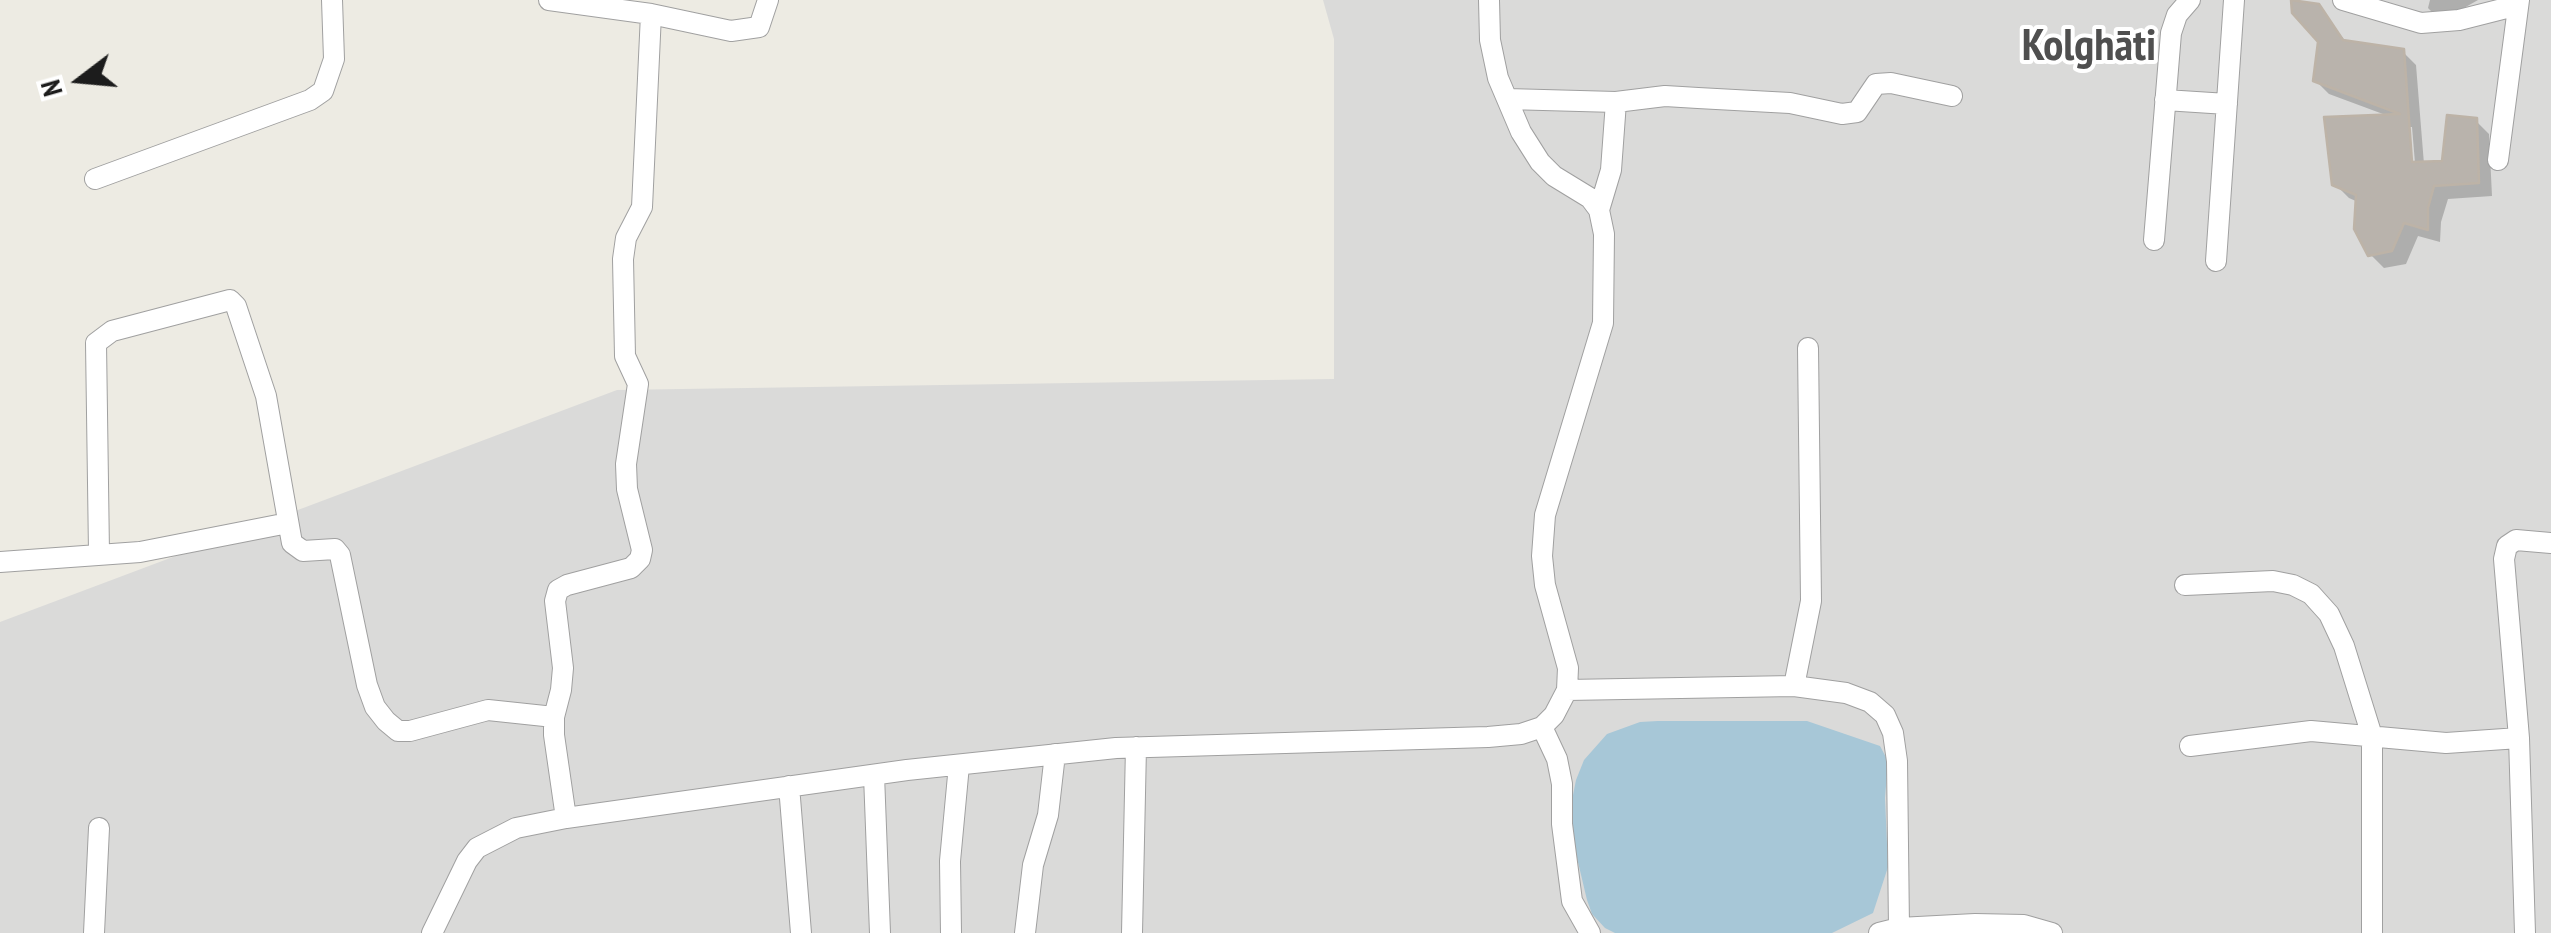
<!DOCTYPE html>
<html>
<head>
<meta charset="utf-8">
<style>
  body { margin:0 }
  #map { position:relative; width:2551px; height:933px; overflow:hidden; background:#edebe3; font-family:"PT Sans Narrow",sans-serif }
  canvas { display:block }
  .north { position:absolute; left:30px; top:30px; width:100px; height:100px; -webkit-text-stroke:8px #fff; paint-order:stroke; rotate:254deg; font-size:28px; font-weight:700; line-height:40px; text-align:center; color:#1c1c1c }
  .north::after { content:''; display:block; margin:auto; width:35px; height:45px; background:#1c1c1c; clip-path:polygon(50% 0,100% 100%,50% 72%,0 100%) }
</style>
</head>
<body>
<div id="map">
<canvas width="2551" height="933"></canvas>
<div class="north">N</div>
</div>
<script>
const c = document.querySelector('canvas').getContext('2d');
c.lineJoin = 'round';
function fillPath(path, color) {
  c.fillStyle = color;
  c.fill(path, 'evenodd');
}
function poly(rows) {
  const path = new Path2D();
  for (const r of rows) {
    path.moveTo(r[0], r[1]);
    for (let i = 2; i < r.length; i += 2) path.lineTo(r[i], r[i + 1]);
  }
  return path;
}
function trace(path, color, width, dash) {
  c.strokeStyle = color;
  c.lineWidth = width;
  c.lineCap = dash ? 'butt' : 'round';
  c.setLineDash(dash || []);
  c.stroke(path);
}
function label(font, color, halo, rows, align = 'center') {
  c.font = font + ' "PT Sans Narrow",sans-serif';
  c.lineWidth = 8;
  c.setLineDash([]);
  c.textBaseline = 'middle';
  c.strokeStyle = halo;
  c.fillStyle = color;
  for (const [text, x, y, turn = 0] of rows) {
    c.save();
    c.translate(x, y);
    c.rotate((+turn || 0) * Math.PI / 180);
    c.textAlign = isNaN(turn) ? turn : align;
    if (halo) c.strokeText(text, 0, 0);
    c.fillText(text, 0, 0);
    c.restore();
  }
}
const residential = poly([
  [1323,0,2551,0,2551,933,0,933,0,622,617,390,1334,379,1334,39]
]);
const water = poly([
  [1658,721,1807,721,1880,746,1888,761,1885,798,1888,867,1873,913,1832,933,1615,933,1605,928,1592,914,1587,900,1573,841,1572,800,1576,780,1584,760,1607,734,1640,722]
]);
const shadow = poly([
  [2430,0,2478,0,2441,21,2428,8],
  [2318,7,2347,43,2403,52,2416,65,2424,164,2444,163,2476,121,2489,134,2492,196,2448,199,2441,222,2440,242,2418,236,2406,264,2384,268,2370,254,2358,202,2349,198,2335,184,2391,117,2329,94,2315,80,2320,41],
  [2407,127,2412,127,2416,175,2411,175]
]);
const building = poly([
  [2291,0,2319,4,2343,40,2404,49,2412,162,2442,161,2447,115,2477,118,2479,183,2434,186,2428,208,2428,230,2404,223,2392,251,2368,256,2354,229,2356,195,2332,185,2324,117,2400,114,2313,81,2318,42,2292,13,2291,0]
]);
const minor = poly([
  [549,0,651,14,731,31,759,27,768,0],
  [2343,0,2421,23,2459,20,2518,5],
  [1507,99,1616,102,1665,96,1698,98,1790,103,1842,114,1857,112,1876,84,1891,83,1952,96],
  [2165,100,2227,104],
  [2498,160,2519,0],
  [95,179,310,100,323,91,334,59,332,0],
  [1599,210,1611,170,1616,102],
  [2154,240,2171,33,2177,15,2190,0],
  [2216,261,2234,0],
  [99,553,96,343,112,331,230,300,236,306,266,396,292,543,303,551,335,549,340,555,367,685,375,707,386,721,398,731,410,731,488,710,554,717],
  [0,562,140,552,288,523],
  [2185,585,2273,581,2293,585,2311,594,2329,614,2344,646,2372,736,2372,933],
  [1794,686,1811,601,1808,348],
  [1567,690,1794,686,1846,693,1870,702,1885,715,1893,733,1897,761,1899,928],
  [1542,727,1557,759,1562,784,1562,824,1572,901,1590,933],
  [2190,746,2311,731,2446,743,2519,738],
  [874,775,880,933],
  [789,786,801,933],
  [566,818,554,735,554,717,561,690,563,668,555,601,558,590,567,585,631,568,640,559,642,550,627,489,626,464,638,384,625,356,623,259,626,238,642,207,651,14],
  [94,933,99,828],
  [432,933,467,861,477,848,516,828,566,818,907,770,1116,748,1488,737,1521,734,1542,727,1554,715,1567,690,1568,668,1545,585,1542,556,1545,515,1603,323,1604,234,1599,210,1590,198,1554,176,1540,162,1521,132,1498,78,1490,40,1489,0],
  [951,933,950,861,959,765],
  [1025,933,1033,865,1048,815,1055,754],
  [1132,933,1136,747],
  [1879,933,1899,928,1975,924,2024,925,2052,933],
  [2525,933,2519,738,2504,559,2507,546,2516,540,2551,543]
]);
const districtNames = [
  ["Kolghāti",2089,47]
];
fillPath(residential, '#dadad9');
fillPath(water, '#a7c7d7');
fillPath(shadow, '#0003');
fillPath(building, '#b9b3ac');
trace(building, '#bdb3a7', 2.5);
trace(minor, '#a0a0a0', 22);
trace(minor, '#fff', 20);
label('bold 45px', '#4f4f4f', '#fff', districtNames);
</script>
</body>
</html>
